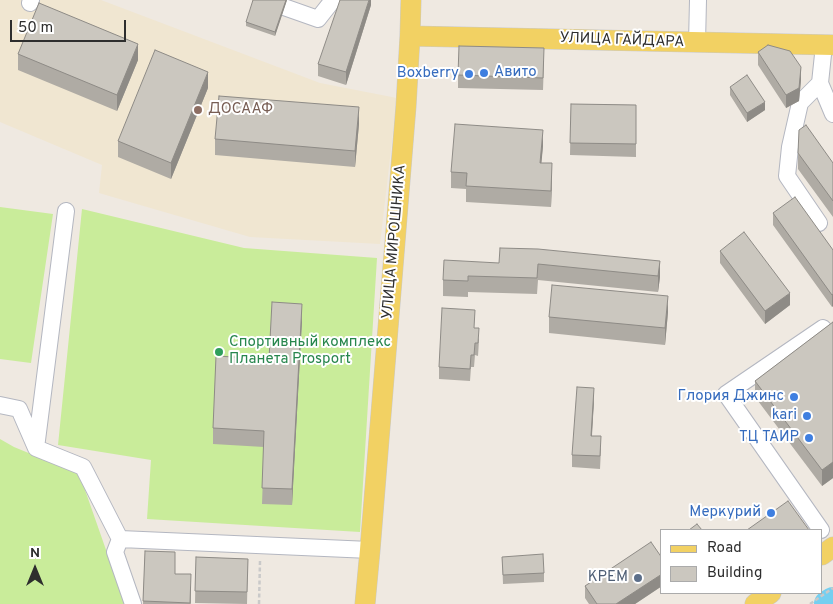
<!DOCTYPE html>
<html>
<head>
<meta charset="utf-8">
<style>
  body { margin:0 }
  #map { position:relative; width:833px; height:604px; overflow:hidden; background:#efe9e1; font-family:Overpass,sans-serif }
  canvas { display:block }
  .legend { position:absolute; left:660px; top:529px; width:162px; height:65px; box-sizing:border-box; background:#fff; border:1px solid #ababab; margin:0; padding:6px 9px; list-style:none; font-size:15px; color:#2e2e2e }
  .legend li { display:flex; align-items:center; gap:10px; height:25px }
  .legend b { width:25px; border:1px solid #ababab }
  .north { position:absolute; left:10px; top:544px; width:50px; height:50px; -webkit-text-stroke:4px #fff; paint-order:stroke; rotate:0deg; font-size:14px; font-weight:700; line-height:20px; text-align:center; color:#2e2e2e }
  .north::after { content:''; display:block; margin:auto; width:18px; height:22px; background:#2e2e2e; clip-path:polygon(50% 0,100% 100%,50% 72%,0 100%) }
  .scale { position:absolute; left:10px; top:20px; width:116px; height:22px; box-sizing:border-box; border:2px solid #2e2e2e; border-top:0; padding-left:6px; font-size:15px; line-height:18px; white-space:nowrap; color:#2e2e2e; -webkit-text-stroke:4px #fff; paint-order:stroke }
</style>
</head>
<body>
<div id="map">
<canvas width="833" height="604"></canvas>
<ul class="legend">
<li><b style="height:6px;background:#f2d163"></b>Road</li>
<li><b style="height:14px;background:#cbc7bf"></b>Building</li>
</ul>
<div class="north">N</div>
<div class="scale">50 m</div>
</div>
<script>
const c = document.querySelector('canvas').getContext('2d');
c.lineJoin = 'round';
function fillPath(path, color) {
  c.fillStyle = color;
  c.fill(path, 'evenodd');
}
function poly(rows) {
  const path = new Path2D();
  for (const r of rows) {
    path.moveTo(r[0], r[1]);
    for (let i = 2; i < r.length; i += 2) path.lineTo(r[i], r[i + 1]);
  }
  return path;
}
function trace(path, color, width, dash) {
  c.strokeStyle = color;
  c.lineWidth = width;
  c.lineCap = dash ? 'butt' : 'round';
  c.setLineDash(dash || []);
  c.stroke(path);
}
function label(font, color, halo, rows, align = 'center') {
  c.font = font + ' Overpass,sans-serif';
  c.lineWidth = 4;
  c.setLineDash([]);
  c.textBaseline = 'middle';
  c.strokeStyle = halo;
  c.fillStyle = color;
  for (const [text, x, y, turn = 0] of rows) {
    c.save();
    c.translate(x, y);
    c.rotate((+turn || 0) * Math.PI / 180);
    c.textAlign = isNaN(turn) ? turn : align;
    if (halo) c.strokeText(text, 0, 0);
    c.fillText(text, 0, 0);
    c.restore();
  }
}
const education = poly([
  [0,0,101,0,320,83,397,98,380,244,250,237,99,193,102,165,0,122]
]);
const pitch = poly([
  [0,207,53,214,31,363,0,359],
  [82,209,244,248,377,258,360,532,147,519,151,460,58,445],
  [0,439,14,447,65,468,78,470,125,604,0,604]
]);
const river = poly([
  [828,604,833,601]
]);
const path = poly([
  [259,604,260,561],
  [810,604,833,588]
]);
const minor = poly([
  [264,0,318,19,333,0],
  [30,3,31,0],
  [697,43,698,0],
  [824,45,820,83,833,114],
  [819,223,787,176,790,147,800,103,820,83],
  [0,405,19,409,36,448,83,467,120,539,115,552,133,604],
  [36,448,66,211],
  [821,530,726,394,823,328],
  [120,539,370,550]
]);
const major = poly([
  [410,36,833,45],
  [822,555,833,547],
  [365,604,370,550,406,106,410,36,411,0],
  [755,604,771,593]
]);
const wall = poly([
  [287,0,275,36,246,26,246,22],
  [371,0,371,5,346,85,318,76,318,64],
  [758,52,801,80,799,101,786,108,758,65],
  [18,54,138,60,117,111,18,70],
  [544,61,543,90,458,88,458,75],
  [730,87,765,110,747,122,730,95],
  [208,88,171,179,118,157,118,141],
  [571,104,636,105,636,157,570,155],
  [359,124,355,167,215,155,215,139],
  [543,146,541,163,552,179,551,207,466,202,466,189,451,188,451,172],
  [798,153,833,163,833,217,798,169],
  [773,213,833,250,833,306,832,307,773,225],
  [720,251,790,305,765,324,720,263],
  [660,261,660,277,658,292,538,280,537,294,468,292,468,297,443,296,443,280,499,263],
  [668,312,665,345,549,333,549,317],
  [302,320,292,505,262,504,264,447,213,444,213,428],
  [833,322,833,478,822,486,755,397,755,381],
  [474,328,479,340,478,356,475,355,474,367,471,367,470,381,439,379,439,367],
  [594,400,592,436,601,449,600,469,572,467,572,455],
  [145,551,191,587,191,604,143,604],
  [662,552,662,586,635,604,589,604,585,598,585,586,660,556,660,553],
  [196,557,248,559,247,604,195,603],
  [502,557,544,573,544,582,503,584]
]);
const shadedWall = poly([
  [286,0,287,0,275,36,275,32],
  [369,0,371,0,371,5,346,85,346,72],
  [138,44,138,60,117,111,117,95],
  [801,67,801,80,799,101,786,108,786,95],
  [208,72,208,88,171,179,171,163],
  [765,102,765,110,747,122,747,113],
  [359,107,359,124,355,167,355,151],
  [543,130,543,146,540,179,540,163],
  [552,163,552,179,551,207,551,191],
  [660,261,660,277,658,292,658,276],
  [790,293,790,305,765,324,765,311],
  [833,294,833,306,832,307,832,295],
  [668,296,668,312,665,345,665,328],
  [302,304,302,320,292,505,292,489],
  [594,388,594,400,591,448,591,436],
  [833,462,833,478,822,486,822,470],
  [662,574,662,586,635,604,616,604]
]);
const building = poly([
  [253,0,286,0,275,32,246,22,253,0],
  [340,0,369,0,346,72,318,64,340,0],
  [39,3,138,44,117,95,18,54,39,3],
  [768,45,790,51,801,67,799,88,786,95,758,52,768,45],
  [459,46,544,48,543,78,458,75,459,46],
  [155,50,208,72,171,163,118,141,155,50],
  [747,75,765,102,747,113,730,87,747,75],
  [219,96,359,107,355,151,215,139,219,96],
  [571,104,636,105,636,144,570,143,571,104],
  [455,124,543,130,540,163,552,163,551,191,466,186,467,173,451,172,455,124],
  [806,125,833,163,833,201,798,153,799,130,806,125],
  [795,197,833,250,833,294,832,295,773,213,795,197],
  [744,232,790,293,765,311,720,251,744,232],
  [500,248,538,249,660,261,658,276,538,264,537,278,468,276,468,281,443,280,444,260,499,263,500,248],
  [552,285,668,296,665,328,549,317,552,285],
  [272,302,302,304,292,489,262,488,264,431,213,428,216,356,269,359,272,302],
  [442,308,475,310,474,328,479,328,478,343,475,343,474,355,471,355,470,369,439,367,442,308],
  [833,322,833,462,822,470,755,381,833,322],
  [577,387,594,388,591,436,601,436,600,456,572,455,577,387],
  [788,501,809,530,747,530,788,501],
  [697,524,702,530,689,530,697,524],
  [651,542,662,558,662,574,616,604,597,604,585,586,651,542],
  [145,551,175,552,175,574,191,574,190,603,143,601,145,551],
  [543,554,544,573,503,575,502,557,543,554],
  [196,557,248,559,247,592,195,591,196,557]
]);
const markers = [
  [484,73,5,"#3f7fe0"],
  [469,74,5,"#3f7fe0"],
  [198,110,5,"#8d6e63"],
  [219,352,5,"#2e9e5b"],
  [794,397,5,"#3f7fe0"],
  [807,416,5,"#3f7fe0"],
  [809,438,5,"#3f7fe0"],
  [771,513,5,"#3f7fe0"],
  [638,578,5,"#5c6f8a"]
];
const streetNames = [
  ["УЛИЦА ГАЙДАРА",622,41,2],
  ["УЛИЦА МИРОШНИКА",395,242,-85]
];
const shopNames = [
  ["Авито",494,73,"left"],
  ["Boxberry",459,74],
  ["Глория Джинс",784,397],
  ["kari",797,416],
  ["ТЦ ТАИР",799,438],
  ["Меркурий",761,513]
];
const educationNames = [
  ["ДОСААФ",208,110]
];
const leisureNames = [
  ["Спортивный комплекс",229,343],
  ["Планета Prosport",229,360]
];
const serviceNames = [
  ["КРЕМ",628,578]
];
fillPath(education, '#f0e6d1');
fillPath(pitch, '#c9ec9a');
trace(river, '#75cff0', 28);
trace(minor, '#b4b7c1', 18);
trace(major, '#c9c9c9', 21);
trace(path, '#c9c9c9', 2.5, [4, 2.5]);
trace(minor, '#fff', 16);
trace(major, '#f2d163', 20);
fillPath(wall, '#afaba4');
fillPath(shadedWall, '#8e8b86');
fillPath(building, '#cbc7bf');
trace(building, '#8e8b86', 1);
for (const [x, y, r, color] of markers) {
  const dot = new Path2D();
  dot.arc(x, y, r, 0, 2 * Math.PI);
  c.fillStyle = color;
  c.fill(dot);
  trace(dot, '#fff', 2);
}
label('15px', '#2e2e2e', '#fff', streetNames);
label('15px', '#366cbe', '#fff', shopNames, 'right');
label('15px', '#785e54', '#fff', educationNames, 'left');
label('15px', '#27864d', '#fff', leisureNames, 'left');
label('15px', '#4e5e75', '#fff', serviceNames, 'right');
</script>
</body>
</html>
